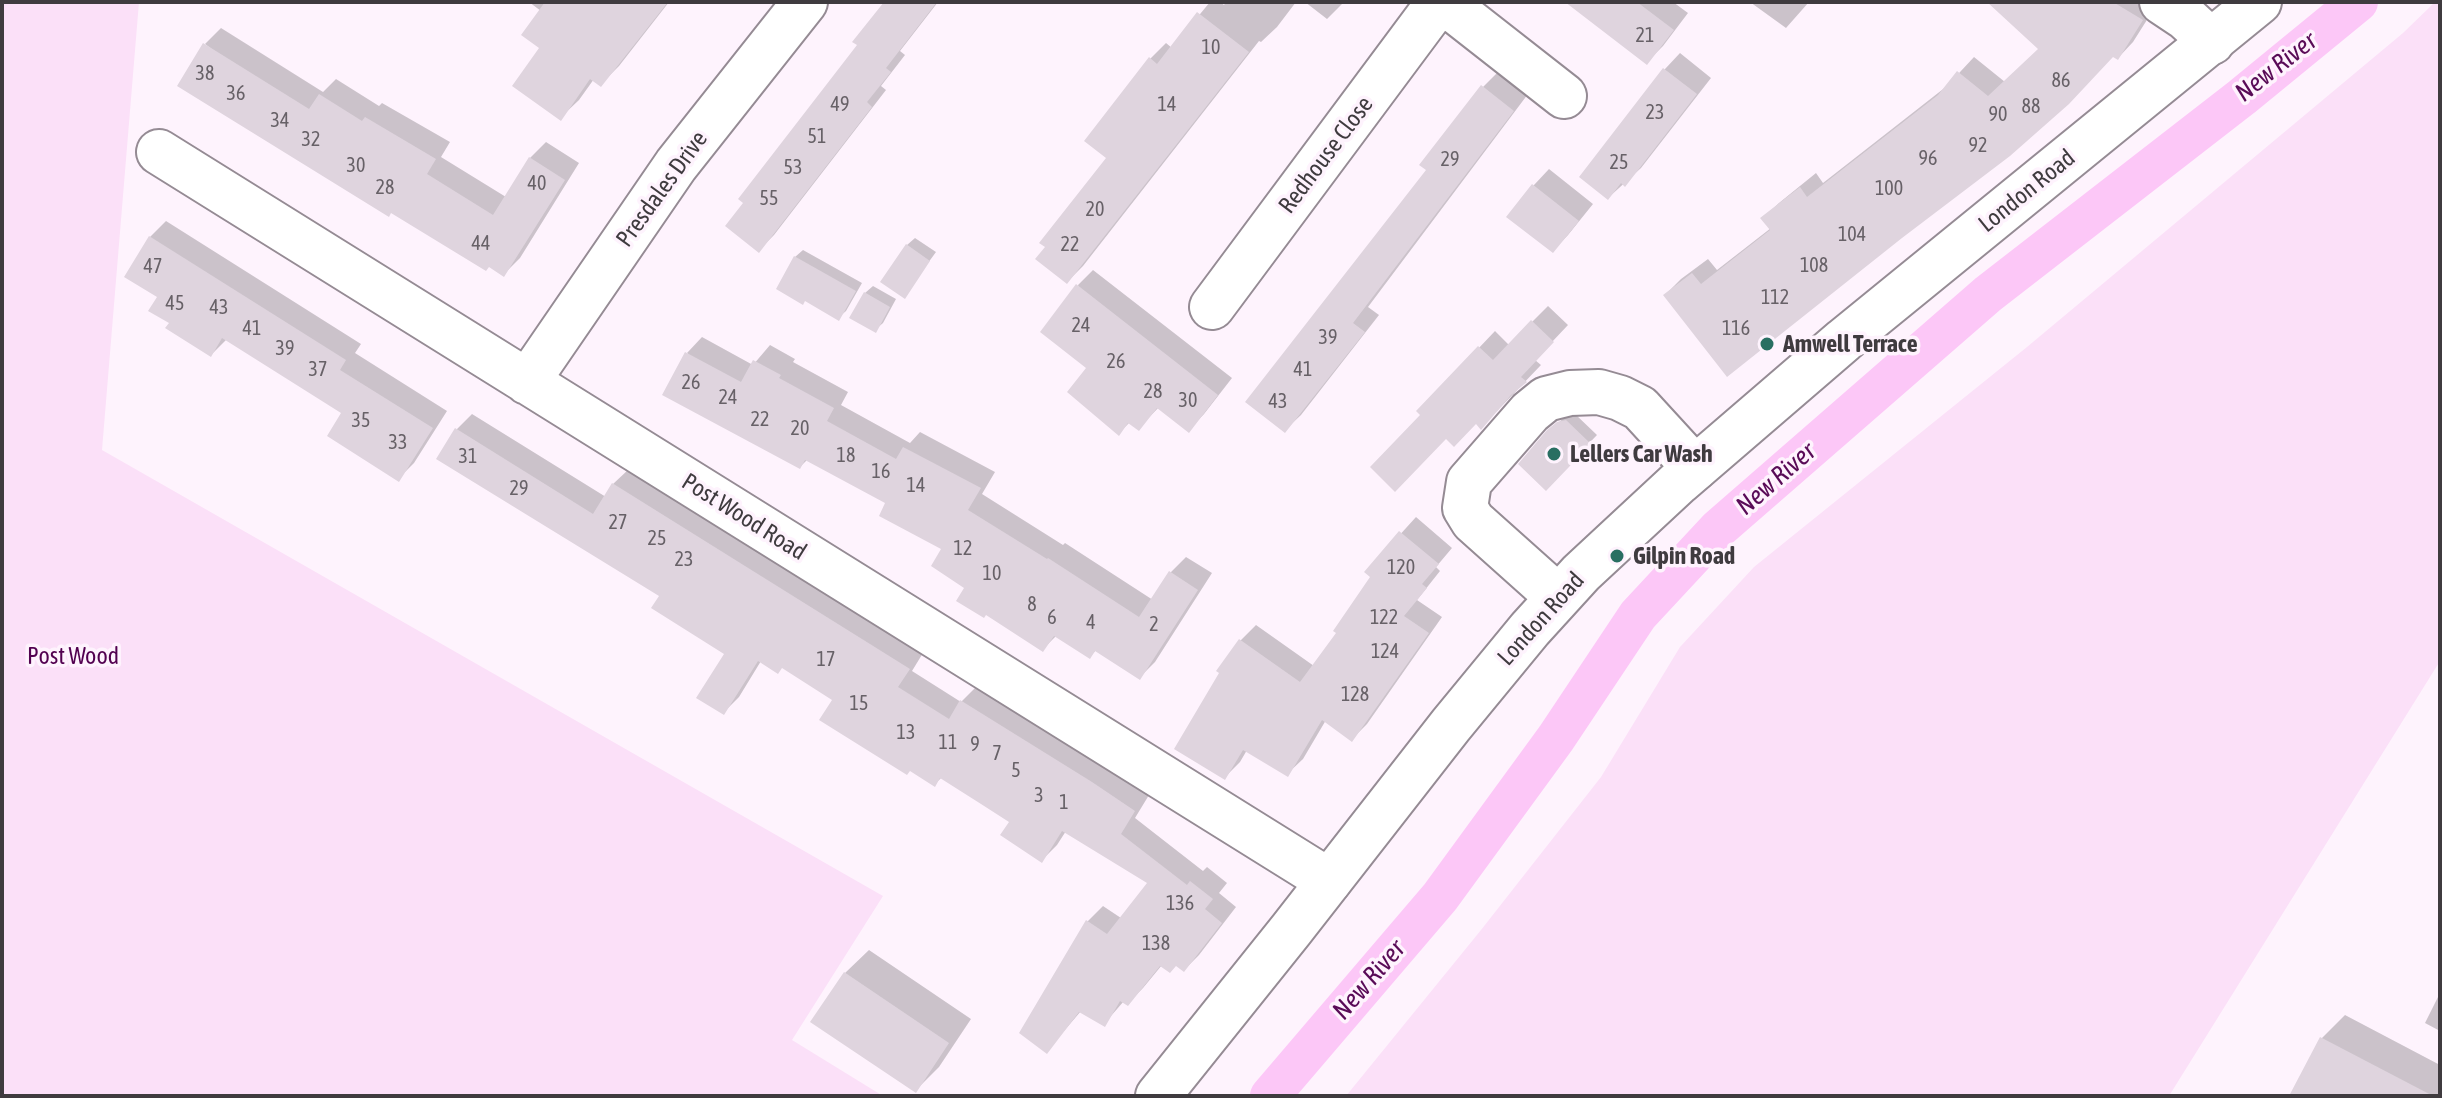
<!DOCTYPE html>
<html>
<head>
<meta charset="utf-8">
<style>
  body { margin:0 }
  #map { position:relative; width:2442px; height:1098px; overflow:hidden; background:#fef3fd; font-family:"Asap Condensed",sans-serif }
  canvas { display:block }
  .frame { position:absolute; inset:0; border:4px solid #3f3b3f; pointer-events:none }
</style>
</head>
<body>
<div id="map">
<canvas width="2442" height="1098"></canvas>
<div class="frame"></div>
</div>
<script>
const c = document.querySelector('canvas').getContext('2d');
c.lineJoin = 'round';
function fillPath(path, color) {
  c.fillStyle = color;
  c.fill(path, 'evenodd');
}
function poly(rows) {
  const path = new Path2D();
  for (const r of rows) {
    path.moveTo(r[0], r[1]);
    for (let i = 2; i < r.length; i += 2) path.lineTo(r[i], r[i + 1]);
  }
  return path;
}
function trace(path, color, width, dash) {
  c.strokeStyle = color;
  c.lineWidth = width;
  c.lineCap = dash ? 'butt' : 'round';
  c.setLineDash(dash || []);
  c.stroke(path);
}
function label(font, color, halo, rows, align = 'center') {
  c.font = font + ' "Asap Condensed",sans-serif';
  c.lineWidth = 7;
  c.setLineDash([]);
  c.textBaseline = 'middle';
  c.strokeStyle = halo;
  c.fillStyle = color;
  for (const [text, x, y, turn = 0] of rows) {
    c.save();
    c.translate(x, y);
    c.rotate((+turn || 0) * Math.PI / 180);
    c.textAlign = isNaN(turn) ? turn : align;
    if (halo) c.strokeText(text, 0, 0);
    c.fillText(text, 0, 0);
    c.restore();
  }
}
const green = poly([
  [2,2,139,2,102,450,883,896,792,1040,883,1096,2,1096],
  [2435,2,2440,2,2440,661,2169,1096,1346,1096,1481,930,1601,777,1680,647,1754,567,2027,347,2403,33]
]);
const shadow = poly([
  [529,2,669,2,619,66,601,84,594,79,579,100,560,118,542,47,541,11],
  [885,2,938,2,900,51,905,55,881,86,886,90,774,235,759,250,860,45],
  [1210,2,1220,2,1224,5,1226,2,1296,2,1277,27,1261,42,1259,41,1083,266,1067,282,1108,157,1150,59,1166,43,1172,48],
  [1305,2,1342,2,1342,4,1327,19],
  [1569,2,1673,2,1688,13,1663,46,1647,62],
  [1750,2,1809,2,1786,28],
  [1990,2,2153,2,2157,4,2133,42,2118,58,2113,55,1727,374,1665,295,1681,279,1708,259,1717,270,1771,228,1763,218,1779,203,1816,173,1823,183,1947,86,1974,57,2005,82,2041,49],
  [221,28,323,92,336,79,379,106,382,103,450,142,441,157,506,197,530,158,546,142,579,163,520,258,504,274,205,44],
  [1680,53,1711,78,1641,168,1608,198,1581,176,1665,69],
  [1499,71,1528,94,1368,307,1379,315,1301,415,1285,430,1429,170,1483,87],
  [1549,169,1593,204,1568,235,1553,251,1509,216,1534,185],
  [166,221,361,344,355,353,447,411,414,463,398,479,344,412,227,339,211,355,171,323,159,296,150,237],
  [915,238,936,252,904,296,907,245],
  [803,250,862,283,846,311,838,318,795,257],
  [1093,270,1232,378,1204,414,1189,430,1159,407,1139,428,1130,422,1119,433,1078,285],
  [873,286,896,299,883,323,875,330,865,293],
  [1548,306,1568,325,1535,360,1541,365,1497,411,1476,422,1423,415,1419,411,1495,331,1509,345],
  [702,337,753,365,770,345,795,359,793,362,848,392,841,405,910,443,920,432,995,472,982,494,1063,545,1065,543,1153,600,1171,572,1186,557,1212,573,1155,662,1139,678,1097,649,1090,657,1057,635,1043,649,967,587,944,548,888,502,808,459,800,467,687,353],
  [1574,413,1597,435,1546,488,1558,423,1567,415],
  [472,414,606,497,613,484,629,469,923,653,912,671,961,702,977,686,1108,767,1149,795,1135,818,1203,871,1207,867,1227,883,1219,893,1236,907,1199,955,1184,970,1177,964,1162,965,1143,988,1128,1003,1124,1001,1104,1024,1081,1011,1047,1051,1087,922,1103,906,1121,918,1150,883,1066,831,1057,845,1042,860,1012,821,942,777,935,784,835,699,783,667,761,661,739,697,724,712,727,654,662,595,439,458,457,429],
  [1416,517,1452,548,1436,567,1440,571,1417,600,1442,617,1367,724,1352,739,1326,720,1303,759,1287,774,1247,750,1240,762,1225,777,1222,673,1219,671,1241,640,1256,625,1314,666,1339,633,1373,576,1367,571],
  [869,950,971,1019,939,1067,916,1090,845,973],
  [2440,993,2440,1031,2425,1023],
  [2345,1015,2440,1065,2440,1096,2292,1096,2321,1039]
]);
const canal = poly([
  [1270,1096,1440,897,1556,738,1638,615,1718,529,1988,294,2242,97,2358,2]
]);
const building = poly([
  [545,2,668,2,601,87,590,79,561,121,512,86,539,48,521,35],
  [884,2,937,2,886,68,891,72,867,102,872,107,759,253,725,226,743,203,738,199,857,45,852,42],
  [1565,2,1637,2,1674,30,1647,65],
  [1987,2,2113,2,2143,20,2118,60,2113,57,2069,104,2010,156,1902,238,1727,377,1663,295,1692,273,1701,284,1770,230,1760,218,1800,187,1807,197,1938,95,1957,71,1988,96,2038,49],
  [1197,12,1249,52,1067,284,1035,259,1045,247,1039,243,1106,158,1084,141,1149,57,1157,64],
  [203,43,309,109,319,94,362,121,365,117,436,159,427,174,493,215,529,157,565,180,504,277,489,267,486,271,391,213,389,217,177,86],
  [1663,68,1697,94,1625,187,1621,183,1608,200,1579,177],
  [1481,85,1514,111,1353,323,1365,332,1285,433,1245,402,1426,170,1419,165],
  [1532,184,1579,221,1553,253,1506,217],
  [149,236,346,360,340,370,433,428,399,482,327,436,341,413,222,338,211,357,165,328,169,323,148,311,157,297,124,277],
  [906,244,930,261,905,299,880,282],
  [794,256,856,291,839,321,805,301,803,305,776,289],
  [1076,284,1218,395,1189,433,1157,408,1139,431,1128,423,1119,436,1067,392,1086,368,1040,332],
  [864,292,890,307,876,333,849,318],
  [1531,320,1554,342,1521,377,1527,382,1511,395,1481,430,1476,424,1454,447,1446,439,1395,492,1370,467,1420,415,1416,411,1478,346,1493,360],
  [685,352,741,382,753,360,781,375,779,378,834,408,827,421,896,459,903,447,981,488,968,510,1047,559,1048,558,1139,617,1169,571,1198,590,1140,680,1095,651,1090,659,1054,636,1043,652,986,615,984,618,956,601,964,588,931,566,941,549,879,516,885,503,805,460,800,469,662,395],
  [1566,420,1591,444,1546,491,1518,464,1547,430,1557,422],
  [455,428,593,514,612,483,910,669,898,687,949,719,960,700,1092,782,1135,811,1121,834,1187,885,1190,881,1213,899,1205,909,1222,923,1184,972,1176,966,1170,973,1160,966,1128,1006,1120,1001,1105,1027,1079,1012,1047,1054,1019,1033,1086,920,1107,934,1147,883,1062,831,1042,863,1000,835,1009,822,981,804,940,778,935,787,910,771,907,775,819,720,832,700,782,668,778,674,758,661,724,715,696,698,724,654,651,608,659,596,436,459],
  [1399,531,1439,564,1422,584,1427,588,1404,616,1429,633,1352,742,1322,720,1288,777,1243,750,1225,780,1174,749,1219,673,1216,671,1239,639,1300,682,1336,633,1333,631,1370,577,1364,572],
  [844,972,949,1043,916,1093,810,1022],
  [2320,1037,2433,1096,2289,1096]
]);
const minor = poly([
  [1444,2,1564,96],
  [2162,2,2186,18,2212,42],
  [159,152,1329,881],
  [1212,307,1439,2],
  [527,382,676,165,805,2],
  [1558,597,1473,521,1465,508,1469,482,1530,412,1546,399,1570,393,1599,392,1620,398,1640,408,1695,468]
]);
const major = poly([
  [1158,1096,1291,930,1451,725,1530,629,1581,573,1679,482,1844,340,2259,2]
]);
const markers = [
  [1767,344,8,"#296f62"],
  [1554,454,8,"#296f62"],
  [1617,556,8,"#296f62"]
];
const numberNames = [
  ["21",1645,36],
  ["10",1211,48],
  ["38",205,74],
  ["86",2061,81],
  ["36",236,94],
  ["49",840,105],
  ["14",1167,105],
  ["88",2031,107],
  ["23",1655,113],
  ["90",1998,115],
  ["34",280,121],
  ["51",817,137],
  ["32",311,140],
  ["92",1978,146],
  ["96",1928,159],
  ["29",1450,160],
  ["25",1619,163],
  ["30",356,166],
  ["53",793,168],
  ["40",537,184],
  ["28",385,188],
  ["100",1889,189],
  ["55",769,199],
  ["20",1095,210],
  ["104",1852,235],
  ["44",481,244],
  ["22",1070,245],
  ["108",1814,266],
  ["47",153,267],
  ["112",1775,298],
  ["45",175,304],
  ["43",219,308],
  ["24",1081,326],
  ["41",252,329],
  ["116",1736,329],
  ["39",1328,338],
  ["39",285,349],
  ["26",1116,362],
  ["37",318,370],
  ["41",1303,370],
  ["26",691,383],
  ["28",1153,392],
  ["24",728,398],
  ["30",1188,401],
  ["43",1278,402],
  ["22",760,420],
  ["35",361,421],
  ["20",800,429],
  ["33",398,443],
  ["18",846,456],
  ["31",468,457],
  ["16",881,472],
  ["14",916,486],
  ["29",519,489],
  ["27",618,523],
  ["25",657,539],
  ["12",963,549],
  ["23",684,560],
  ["120",1401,568],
  ["10",992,574],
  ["8",1032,605],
  ["6",1052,618],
  ["122",1384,618],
  ["4",1091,623],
  ["2",1154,625],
  ["124",1385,652],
  ["17",826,660],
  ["128",1355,695],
  ["15",859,704],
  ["13",906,733],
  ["11",948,743],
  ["9",975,745],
  ["7",997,754],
  ["5",1016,771],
  ["3",1039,796],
  ["1",1064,803],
  ["136",1180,904],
  ["138",1156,944]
];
const streetNames = [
  ["Redhouse Close",1326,155,-53],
  ["Presdales Drive",662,189,-54],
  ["London Road",2027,191,-39],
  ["Post Wood Road",744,517,32],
  ["London Road",1541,619,-48]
];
const poiNames = [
  ["Amwell Terrace",1783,344],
  ["Lellers Car Wash",1570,454],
  ["Gilpin Road",1633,556]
];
const parkNames = [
  ["Post Wood",73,656]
];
const waterNames = [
  ["New River",2276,67,-38],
  ["New River",1776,479,-41],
  ["New River",1369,980,-49]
];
fillPath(green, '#fbe0f8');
fillPath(shadow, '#0003');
trace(canal, '#fcc7f7', 40);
fillPath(building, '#dfd4de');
trace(minor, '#958b94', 48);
trace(major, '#958b94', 48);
trace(minor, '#fff', 44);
trace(major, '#fff', 44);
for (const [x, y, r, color] of markers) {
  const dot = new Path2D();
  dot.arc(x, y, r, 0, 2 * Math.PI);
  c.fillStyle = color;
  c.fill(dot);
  trace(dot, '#fef3fd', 3);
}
label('20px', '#676167', null, numberNames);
label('24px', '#3f3b3f', '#fef3fd', streetNames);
label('bold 24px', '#3f3b3f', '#fef3fd', poiNames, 'left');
label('24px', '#520150', '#fef3fd', parkNames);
label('italic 26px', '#590b57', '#fef3fd', waterNames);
</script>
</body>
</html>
